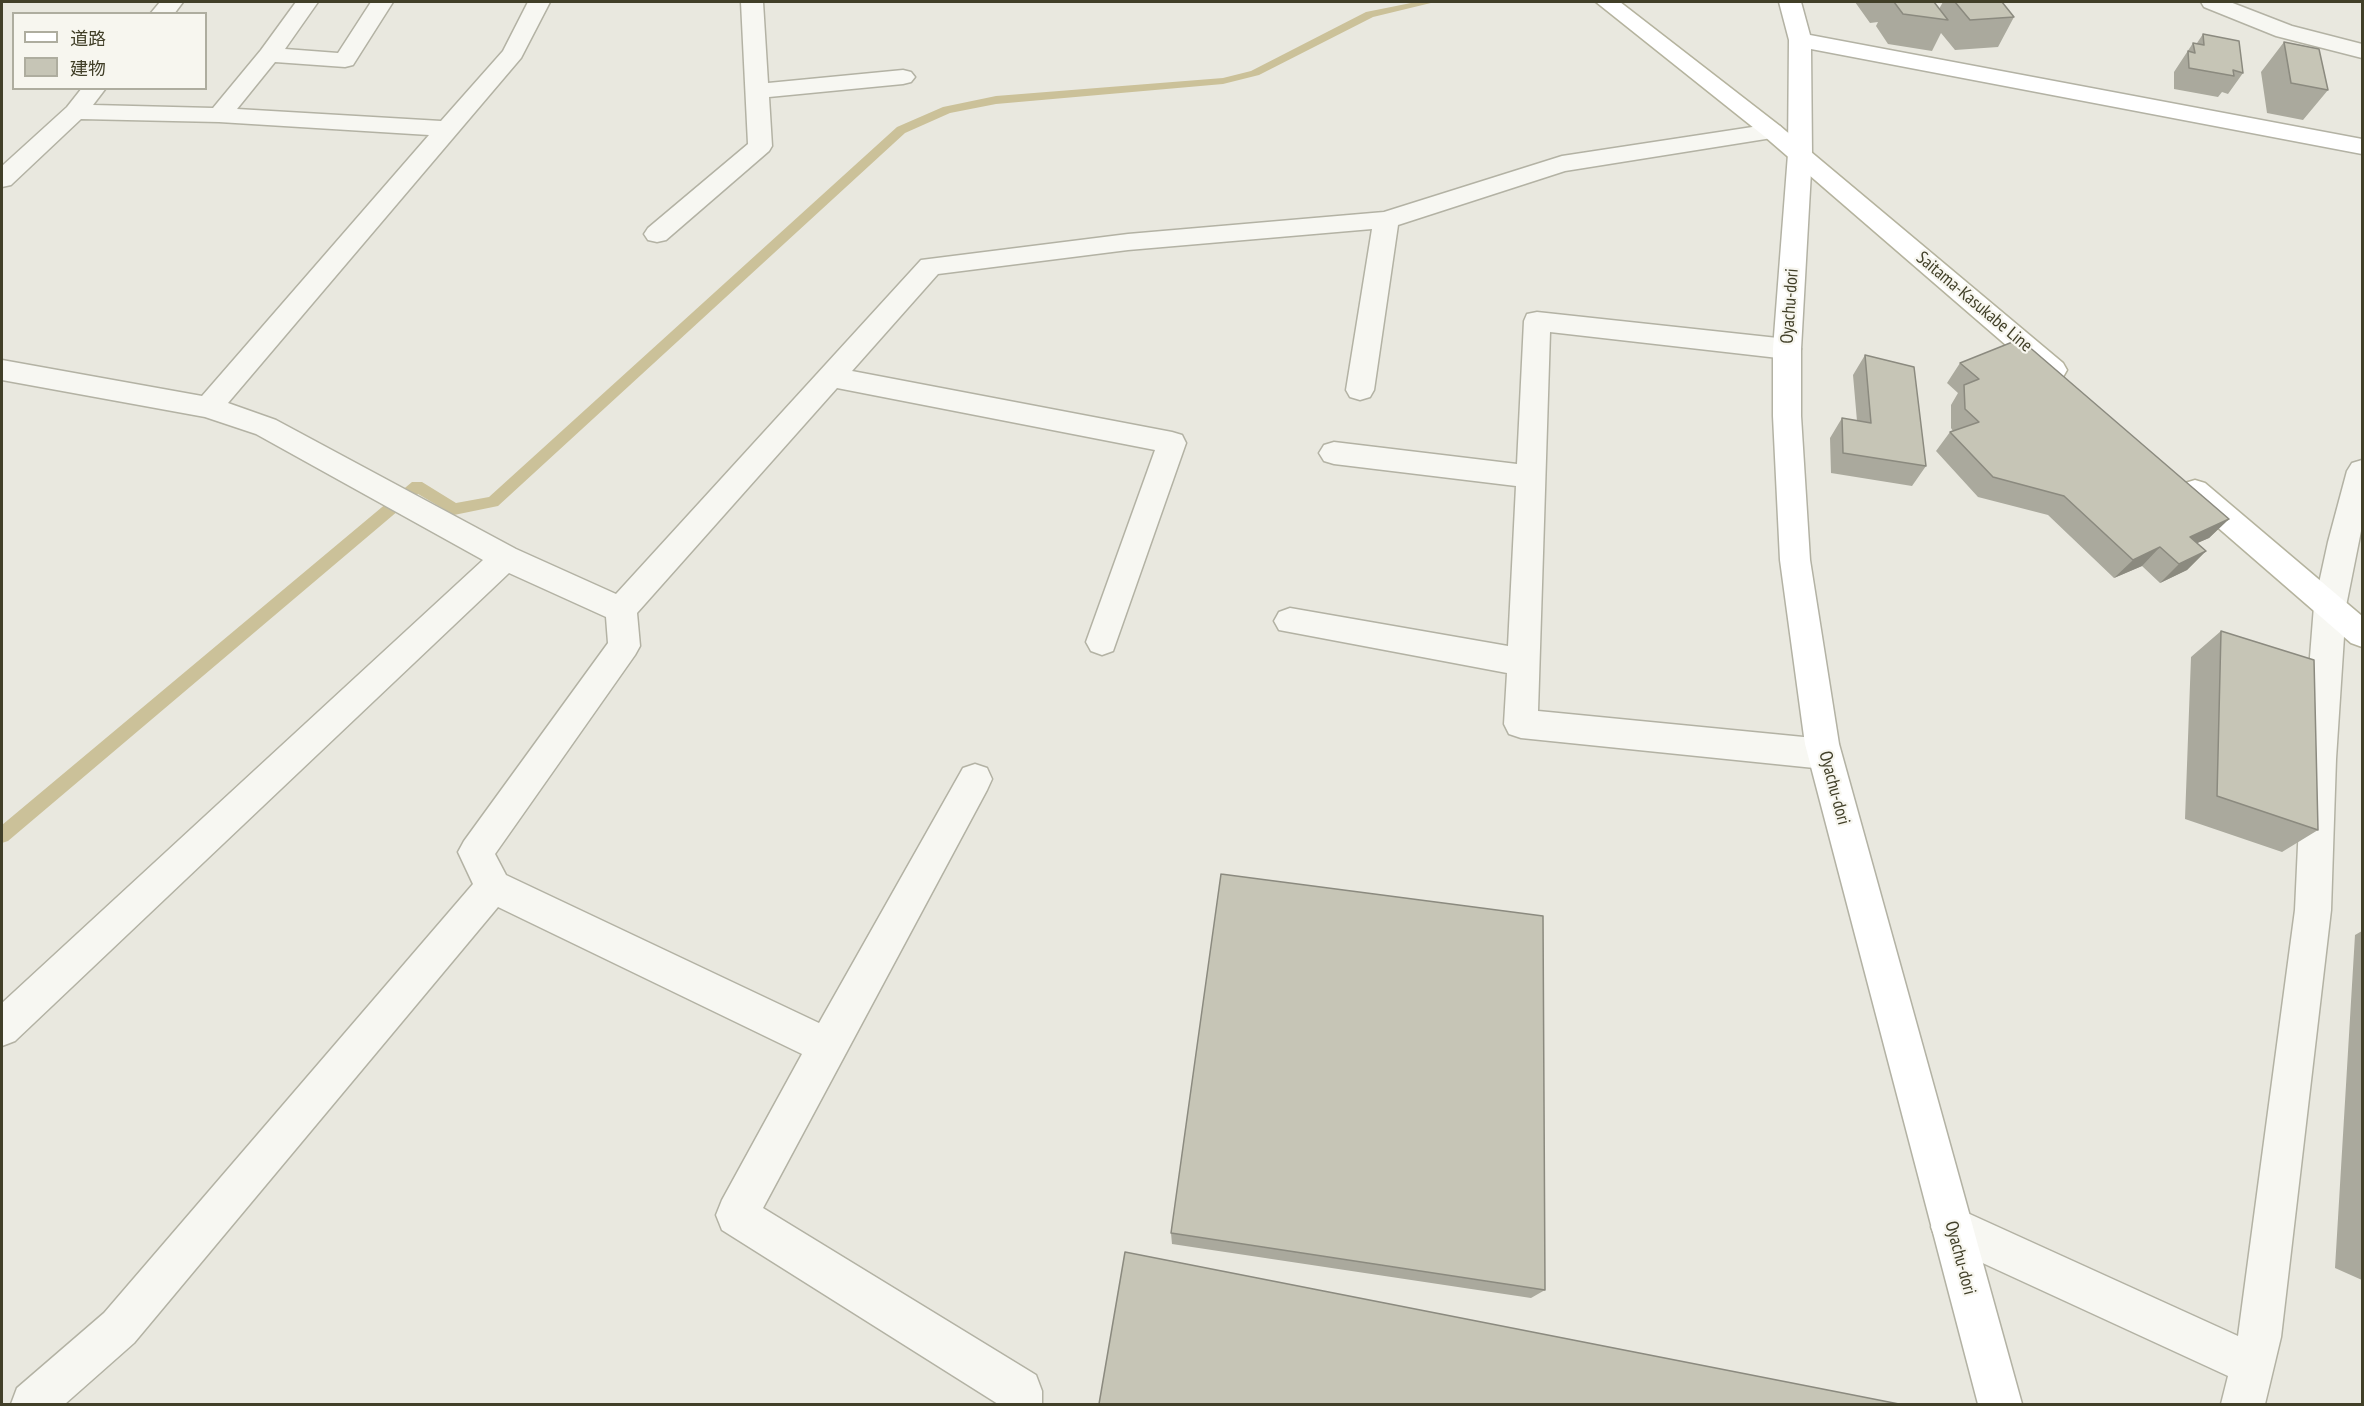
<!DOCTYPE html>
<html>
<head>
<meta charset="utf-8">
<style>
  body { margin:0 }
  #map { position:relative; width:2364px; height:1406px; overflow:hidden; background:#e9e8df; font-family:"PT Sans Narrow","Noto Sans JP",sans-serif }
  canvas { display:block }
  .frame { position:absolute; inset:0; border:3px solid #413f28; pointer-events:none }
  .legend { position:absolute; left:12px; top:12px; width:195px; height:78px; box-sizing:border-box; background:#f7f6ef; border:2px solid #aead9f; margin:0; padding:8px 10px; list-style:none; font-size:18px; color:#413f28 }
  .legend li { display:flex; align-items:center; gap:12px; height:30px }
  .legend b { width:30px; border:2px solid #aead9f }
</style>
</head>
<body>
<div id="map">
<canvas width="2364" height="1406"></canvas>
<div class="frame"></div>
<ul class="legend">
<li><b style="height:8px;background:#fff"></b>道路</li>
<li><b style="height:16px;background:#c6c5b6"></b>建物</li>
</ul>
</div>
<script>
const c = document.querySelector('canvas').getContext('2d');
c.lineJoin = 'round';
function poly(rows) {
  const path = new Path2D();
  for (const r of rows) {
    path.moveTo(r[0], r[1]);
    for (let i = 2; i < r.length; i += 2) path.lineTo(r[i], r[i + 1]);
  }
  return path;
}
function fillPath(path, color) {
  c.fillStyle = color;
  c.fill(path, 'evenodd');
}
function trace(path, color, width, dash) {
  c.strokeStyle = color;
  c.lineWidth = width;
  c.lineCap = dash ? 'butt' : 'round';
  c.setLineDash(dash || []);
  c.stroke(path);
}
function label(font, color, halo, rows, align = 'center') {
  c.font = font + ' "PT Sans Narrow",sans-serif';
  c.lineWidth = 4.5;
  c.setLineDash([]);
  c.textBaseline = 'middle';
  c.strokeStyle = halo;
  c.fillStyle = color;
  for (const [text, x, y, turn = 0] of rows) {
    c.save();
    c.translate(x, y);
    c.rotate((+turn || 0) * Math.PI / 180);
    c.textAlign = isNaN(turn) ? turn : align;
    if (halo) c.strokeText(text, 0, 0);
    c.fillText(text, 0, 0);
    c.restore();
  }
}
const stream = poly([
  [1416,2,1435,2,1373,17,1259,75,1223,84,996,104,950,113,905,133,498,506,454,515,418,494,8,841,2,843,2,825,412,482,422,482,456,503,489,497,897,127,943,107,996,96,1223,78,1251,71,1366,12,1416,2]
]);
const street = poly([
  [160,2,183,2,174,14,150,14,160,2],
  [296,2,318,2,285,49,338,53,371,2,393,2,353,65,345,67,275,62,237,109,441,121,503,51,528,2,550,2,521,58,228,403,276,420,516,549,616,594,921,260,1128,234,1384,212,1562,156,1772,124,1780,126,1784,131,1780,136,1772,138,1565,171,1398,225,1374,390,1370,397,1360,400,1350,397,1346,390,1372,229,1128,250,938,274,852,371,1172,432,1182,435,1186,443,1113,651,1102,655,1091,651,1086,642,1155,450,837,388,637,613,640,646,635,655,495,854,506,875,819,1023,963,768,975,764,987,768,992,779,987,790,763,1208,1036,1375,1042,1391,1042,1404,998,1404,722,1230,716,1215,722,1200,802,1054,498,907,134,1343,65,1404,11,1404,17,1388,104,1313,473,884,458,852,464,841,608,643,606,617,509,573,15,1041,2,1046,2,1003,483,560,256,434,205,417,2,380,2,360,202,396,429,135,219,122,81,119,11,185,2,187,2,166,67,107,82,88,106,88,93,105,213,108,261,50,296,2],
  [741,2,763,2,768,83,903,70,911,72,915,77,911,82,903,84,769,97,772,146,769,151,666,240,657,242,648,240,644,234,648,228,748,144,741,2],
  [2201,2,2230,2,2292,26,2362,44,2362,58,2276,36,2204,7,2201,2],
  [1537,312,1787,339,1797,342,1801,349,1797,356,1787,359,1550,332,1538,711,1824,739,1836,744,1841,754,1836,764,1824,769,1521,738,1509,734,1504,724,1507,673,1279,630,1274,621,1279,612,1290,608,1508,646,1516,486,1334,464,1324,461,1319,453,1324,445,1334,442,1517,464,1524,321,1527,314,1537,312],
  [2362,460,2362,526,2346,606,2336,759,2331,910,2281,1337,2265,1404,2221,1404,2228,1376,1937,1242,1931,1227,1937,1212,1952,1206,2238,1336,2295,910,2302,759,2314,606,2328,542,2347,471,2352,463,2362,460]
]);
const secondary = poly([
  [1779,2,1801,2,1810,35,2362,139,2362,154,1811,49,1812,154,1801,349,1801,416,1810,560,1839,744,2022,1404,1978,1404,1805,744,1780,560,1773,416,1773,349,1788,154,1789,40,1779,2]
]);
const primary = poly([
  [1596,2,1620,2,1780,126,2063,363,2067,370,2063,377,2053,380,2043,377,1764,136,1596,2],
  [2195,480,2205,483,2362,616,2362,647,2351,643,2185,499,2180,491,2185,483,2195,480]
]);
const wall = poly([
  [1855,2,1934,2,1939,9,1943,2,2002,2,2014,17,1998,47,1955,50,1941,33,1932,51,1888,44,1876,26,1878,22,1870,23],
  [2203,34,2243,73,2228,94,2222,92,2218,97,2174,89,2174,72,2193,43,2197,43],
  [2284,42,2328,90,2303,120,2267,113,2261,72],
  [1865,355,1926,466,1912,486,1831,473,1830,438,1842,418,1857,421,1853,375],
  [1960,363,2229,519,2209,538,2197,543,2206,551,2187,570,2160,583,2142,566,2114,578,2048,515,1978,497,1936,451,1950,432,1953,431,1951,428,1951,405,1958,393,1947,383],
  [2221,631,2318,830,2282,852,2185,819,2191,657],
  [2362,931,2362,1280,2335,1268,2355,935],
  [1171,1233,1545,1290,1531,1298,1172,1244]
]);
const shadedWall = poly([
  [2229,519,2209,538,2170,555,2190,537],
  [2160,547,2142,566,2114,578,2133,560],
  [2206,551,2187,570,2160,583,2179,564]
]);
const building = poly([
  [1894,2,1934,2,1948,20,1903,14,1894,2],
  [1955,2,2002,2,2014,17,1970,20,1955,2],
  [2203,34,2239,41,2243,73,2233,70,2234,76,2189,68,2188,51,2195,53,2193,43,2204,45,2203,34],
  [2284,42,2319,49,2328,90,2291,83,2284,42],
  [2020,339,2229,519,2190,537,2206,551,2179,564,2160,547,2133,560,2064,496,1993,477,1950,432,1979,422,1965,409,1964,385,1979,379,1960,363,2020,339],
  [1865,355,1914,367,1926,466,1843,453,1842,418,1871,423,1865,355],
  [2221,631,2314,660,2318,830,2217,796,2221,631],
  [1221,874,1543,916,1545,1290,1171,1233,1221,874],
  [1125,1252,1899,1404,1099,1404,1125,1252]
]);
const streetNames = [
  ["Saitama-Kasukabe Line",1974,302,40],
  ["Oyachu-dori",1790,306,-86],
  ["Oyachu-dori",1834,788,75],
  ["Oyachu-dori",1960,1258,75]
];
fillPath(stream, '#cbc199');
trace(street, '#b3b2a4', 3);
trace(secondary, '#b3b2a4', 3);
trace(primary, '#b5b39e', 3);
fillPath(street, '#f7f7f2');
fillPath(secondary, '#fff');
fillPath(primary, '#fff');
fillPath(wall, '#aaa99d');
fillPath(shadedWall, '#8b8a7f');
fillPath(building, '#c6c5b6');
trace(building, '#8b8a7f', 1.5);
label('18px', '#413f28', '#f7f6ef', streetNames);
</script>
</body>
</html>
